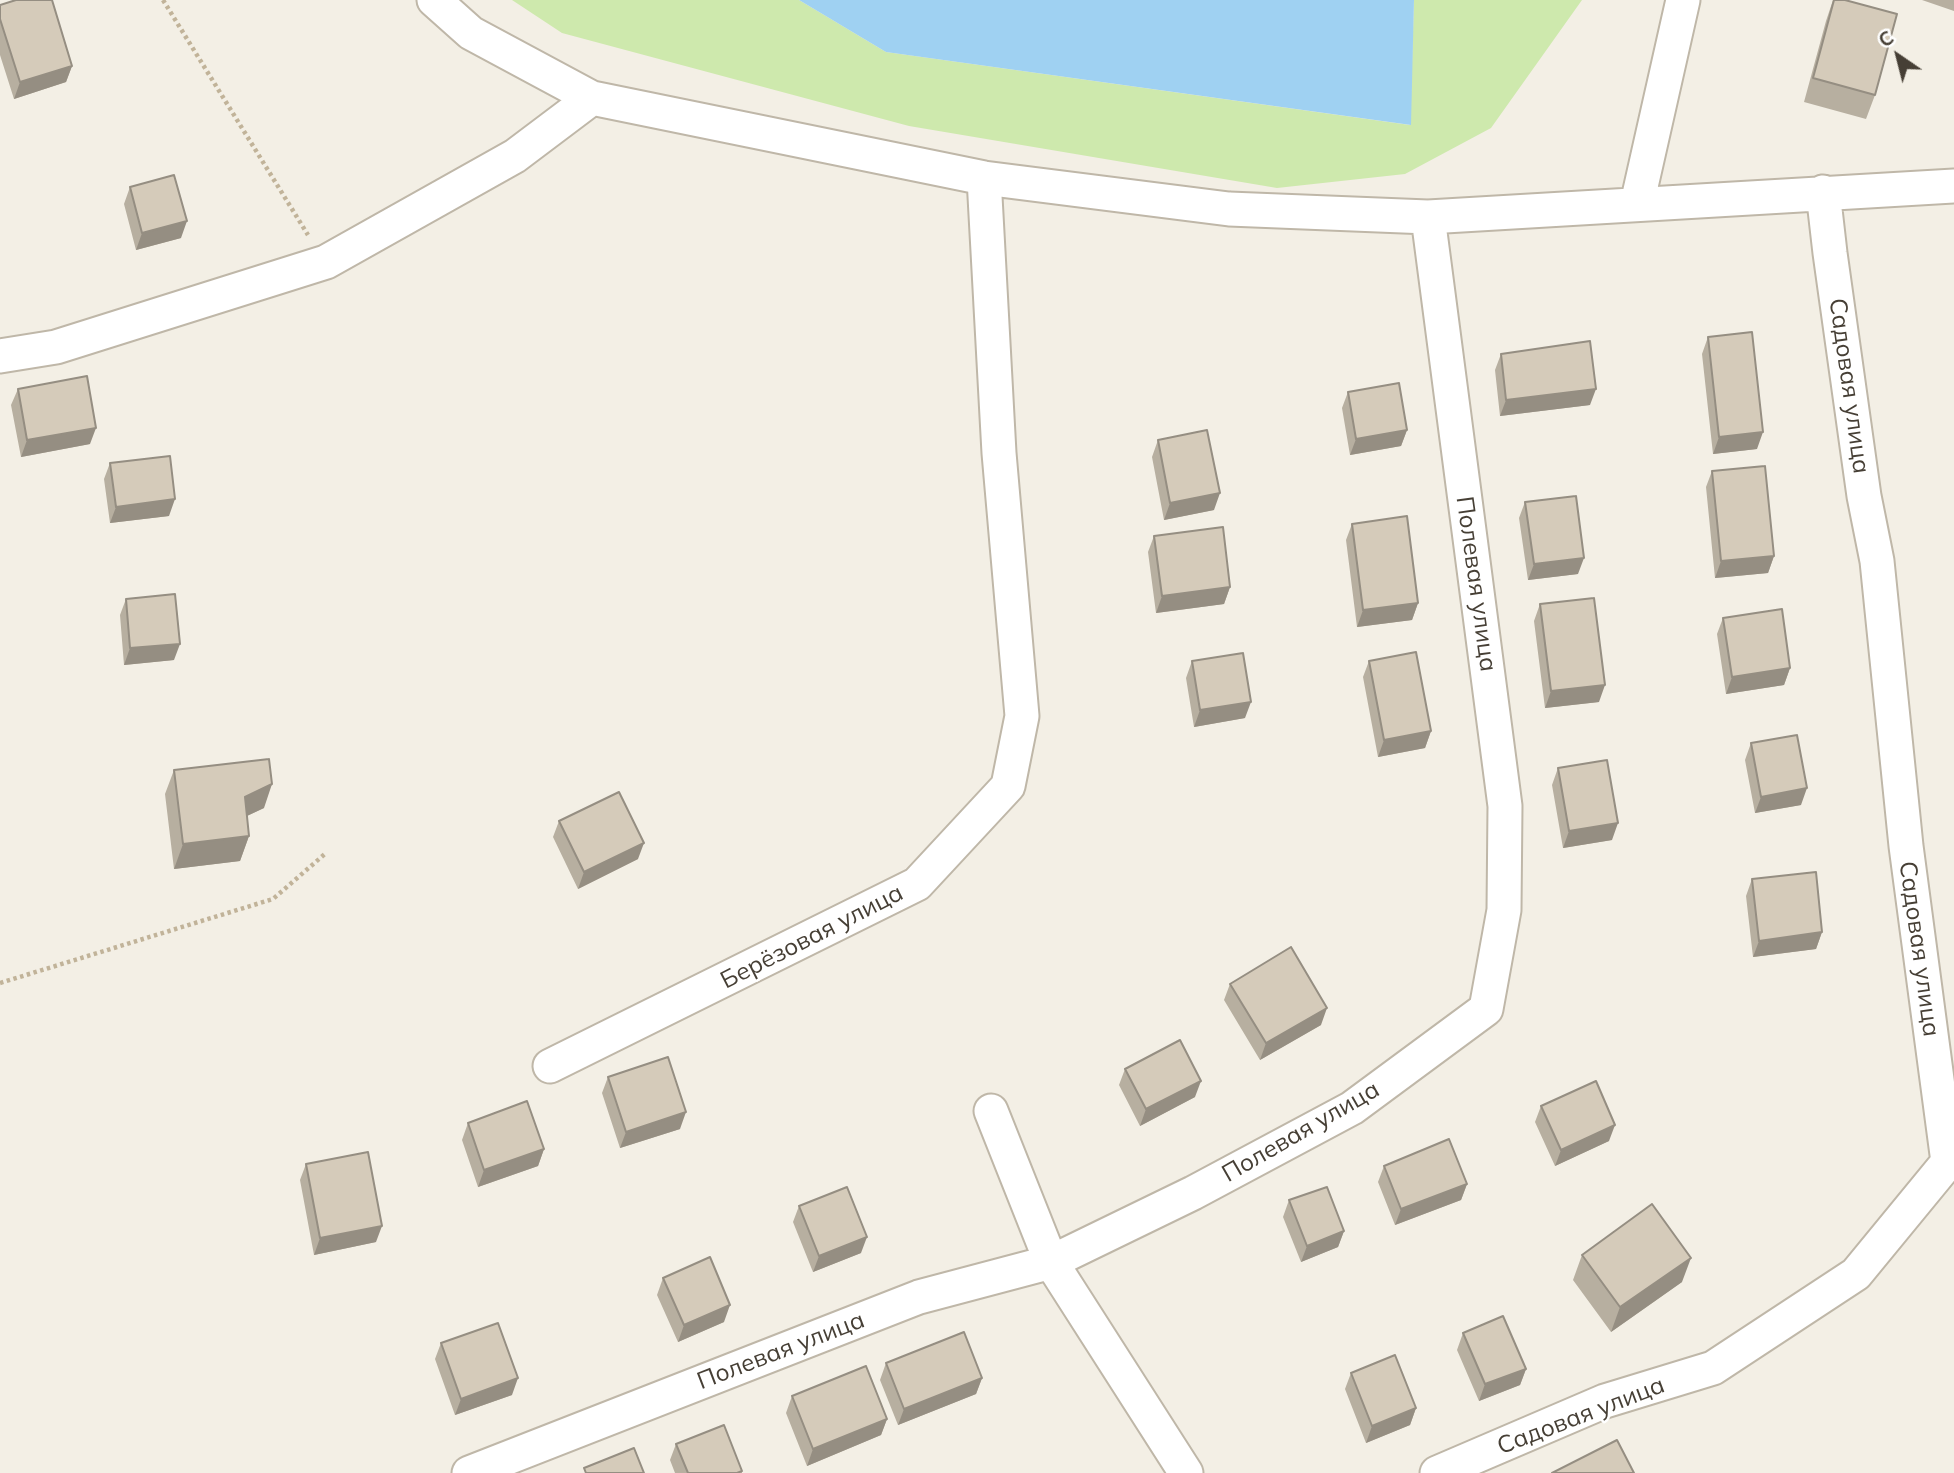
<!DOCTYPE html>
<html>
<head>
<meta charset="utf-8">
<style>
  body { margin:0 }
  #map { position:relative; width:1954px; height:1473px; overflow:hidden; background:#f3efe5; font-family:Mulish,sans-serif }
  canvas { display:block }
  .north { position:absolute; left:1863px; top:21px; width:70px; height:70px; -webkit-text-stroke:5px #fff; paint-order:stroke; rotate:325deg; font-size:19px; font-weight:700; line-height:28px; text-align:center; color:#463f35 }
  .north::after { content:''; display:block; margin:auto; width:24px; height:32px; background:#463f35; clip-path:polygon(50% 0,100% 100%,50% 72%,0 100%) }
</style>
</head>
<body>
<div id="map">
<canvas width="1954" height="1473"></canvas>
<div class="north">С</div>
</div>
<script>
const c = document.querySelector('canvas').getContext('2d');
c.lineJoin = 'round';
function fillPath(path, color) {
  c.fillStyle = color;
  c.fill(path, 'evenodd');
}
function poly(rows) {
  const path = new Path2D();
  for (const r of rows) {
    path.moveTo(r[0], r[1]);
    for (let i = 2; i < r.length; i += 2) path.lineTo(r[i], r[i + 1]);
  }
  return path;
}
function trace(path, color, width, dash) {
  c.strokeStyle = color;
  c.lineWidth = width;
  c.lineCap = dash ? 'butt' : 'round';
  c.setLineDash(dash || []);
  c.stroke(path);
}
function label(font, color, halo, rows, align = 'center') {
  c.font = font + ' Mulish,sans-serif';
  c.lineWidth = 5;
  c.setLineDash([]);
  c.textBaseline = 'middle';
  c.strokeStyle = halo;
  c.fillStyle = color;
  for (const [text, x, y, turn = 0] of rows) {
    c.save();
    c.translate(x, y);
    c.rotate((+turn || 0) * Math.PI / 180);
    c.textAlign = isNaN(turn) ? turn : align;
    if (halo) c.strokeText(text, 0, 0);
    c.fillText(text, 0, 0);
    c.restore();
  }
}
const green = poly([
  [512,0,799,0,886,52,1410,125,1414,0,1582,0,1491,128,1405,174,1277,188,909,126,562,33]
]);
const water = poly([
  [799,0,1414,0,1411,125,886,52]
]);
const path = poly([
  [163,0,308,235],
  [0,983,273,899,326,853]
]);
const street = poly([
  [434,0,471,33,592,98,984,178,1229,209,1428,217,1954,186],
  [1637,204,1683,0],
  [0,356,56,347,326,262,515,156,592,98],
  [550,1066,917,884,1008,786,1022,716,999,453,984,178],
  [991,1111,1051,1262,1186,1473],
  [469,1473,919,1297,1051,1262,1193,1193,1352,1108,1486,1009,1504,910,1505,806,1428,217],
  [1437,1473,1605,1401,1713,1368,1856,1274,1948,1162,1906,846,1877,561,1864,496,1830,253,1823,192]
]);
const wall = poly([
  [1833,0,1875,95,1866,119,1804,102,1826,21],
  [1922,0,1954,0,1954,11],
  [0,5,72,66,66,82,14,99,0,55],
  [130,187,181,238,136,250,124,204],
  [1708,337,1757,449,1713,454,1702,354],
  [1501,354,1590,405,1500,416,1495,370],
  [18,389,90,444,21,457,11,405],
  [1348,392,1407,430,1401,446,1350,455,1342,408],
  [1158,440,1214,510,1164,520,1152,457],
  [110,463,169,516,110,523,104,479],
  [1712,471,1774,556,1768,573,1715,578,1706,487],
  [1525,502,1578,574,1528,580,1519,518],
  [1352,524,1418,603,1412,620,1357,627,1346,540],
  [1154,536,1230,587,1224,604,1156,613,1148,552],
  [126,599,174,660,124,665,120,615],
  [1540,604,1599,702,1545,708,1534,621],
  [1723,618,1790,668,1784,685,1726,694,1717,634],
  [1192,661,1245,718,1194,727,1186,678],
  [1369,661,1431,731,1425,748,1378,757,1363,677],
  [1751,743,1801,805,1755,813,1745,760],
  [1558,768,1612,840,1563,848,1552,785],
  [174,770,264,808,247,816,249,836,240,861,174,869,165,794],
  [559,821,638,859,578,889,553,837],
  [1752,879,1822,932,1816,949,1753,957,1746,896],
  [1230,984,1321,1025,1260,1060,1224,1000],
  [1125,1069,1195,1097,1140,1126,1119,1085],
  [608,1077,680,1129,620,1148,602,1093],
  [1541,1106,1609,1141,1555,1166,1535,1122],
  [468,1123,544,1149,538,1166,478,1187,462,1140],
  [306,1164,376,1242,314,1255,300,1180],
  [1384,1166,1467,1184,1461,1200,1395,1225,1378,1182],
  [1289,1200,1344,1231,1338,1247,1301,1262,1283,1217],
  [799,1206,861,1253,813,1272,793,1222],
  [1582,1255,1682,1282,1611,1332,1573,1280],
  [663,1278,724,1322,678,1342,657,1295],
  [1463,1333,1526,1369,1520,1385,1479,1401,1457,1350],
  [441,1343,512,1395,455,1415,435,1359],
  [886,1363,982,1378,976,1394,898,1425,880,1380],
  [1351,1373,1416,1408,1410,1425,1366,1443,1345,1389],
  [792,1396,887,1419,881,1435,807,1466,786,1413],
  [676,1444,742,1471,742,1473,675,1473,670,1460]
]);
const shadedWall = poly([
  [72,66,66,82,14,99,20,82],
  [187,221,181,238,136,250,142,233],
  [1596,389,1590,405,1500,416,1506,400],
  [96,428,90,444,21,457,27,440],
  [1407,430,1401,446,1350,455,1356,439],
  [1763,432,1757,449,1713,454,1719,437],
  [1220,493,1214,510,1164,520,1170,503],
  [175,499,169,516,110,523,116,507],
  [1774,556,1768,573,1715,578,1721,561],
  [1584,558,1578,574,1528,580,1534,564],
  [1230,587,1224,604,1156,613,1162,596],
  [1418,603,1412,620,1357,627,1363,610],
  [180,644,174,660,124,665,130,648],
  [1790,668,1784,685,1726,694,1732,677],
  [1605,685,1599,702,1545,708,1551,691],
  [1251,702,1245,718,1194,727,1200,710],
  [1431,731,1425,748,1378,757,1384,740],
  [272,784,264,808,236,821,245,797],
  [1807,788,1801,805,1755,813,1761,797],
  [1618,823,1612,840,1563,848,1569,831],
  [249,836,240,861,174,869,183,844],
  [644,843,638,859,578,889,584,872],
  [1822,932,1816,949,1753,957,1759,941],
  [1327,1008,1321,1025,1260,1060,1266,1043],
  [1201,1081,1195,1097,1140,1126,1146,1109],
  [686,1112,680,1129,620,1148,626,1132],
  [1615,1125,1609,1141,1555,1166,1561,1150],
  [544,1149,538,1166,478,1187,484,1170],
  [1467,1184,1461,1200,1395,1225,1401,1209],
  [382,1226,376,1242,314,1255,320,1238],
  [1344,1231,1338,1247,1301,1262,1307,1246],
  [867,1237,861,1253,813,1272,819,1256],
  [1691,1258,1682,1282,1611,1332,1620,1307],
  [730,1305,724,1322,678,1342,684,1325],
  [1526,1369,1520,1385,1479,1401,1485,1384],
  [518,1378,512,1395,455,1415,461,1399],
  [982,1378,976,1394,898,1425,904,1409],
  [1416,1408,1410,1425,1366,1443,1372,1426],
  [887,1419,881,1435,807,1466,813,1449]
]);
const building = poly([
  [16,0,52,0,72,66,20,82,0,19,0,5,16,0],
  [1834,0,1845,0,1897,14,1875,95,1813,78,1834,0],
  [174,175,187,221,142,233,130,187,174,175],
  [1752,332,1763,432,1719,437,1708,337,1752,332],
  [1590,341,1596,389,1506,400,1501,354,1590,341],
  [87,376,96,428,27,440,18,389,87,376],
  [1399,383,1407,430,1356,439,1348,392,1399,383],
  [1207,430,1220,493,1170,503,1158,440,1207,430],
  [170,456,175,499,116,507,110,463,170,456],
  [1765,466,1774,556,1721,561,1712,471,1765,466],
  [1576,496,1584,558,1534,564,1525,502,1576,496],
  [1407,516,1418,603,1363,610,1352,524,1407,516],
  [1223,527,1230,587,1162,596,1154,536,1223,527],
  [175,594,180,644,130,648,126,599,175,594],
  [1594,598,1605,685,1551,691,1540,604,1594,598],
  [1782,609,1790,668,1732,677,1723,618,1782,609],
  [1416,652,1431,731,1384,740,1369,661,1416,652],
  [1243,653,1251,702,1200,710,1192,661,1243,653],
  [1797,735,1807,788,1761,797,1751,743,1797,735],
  [269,759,272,784,245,797,249,836,183,844,174,770,269,759],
  [1607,760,1618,823,1569,831,1558,768,1607,760],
  [619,792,644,843,584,872,559,821,619,792],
  [1816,872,1822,932,1759,941,1752,879,1816,872],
  [1291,947,1327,1008,1266,1043,1230,984,1291,947],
  [1180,1040,1201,1081,1146,1109,1125,1069,1180,1040],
  [668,1057,686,1112,626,1132,608,1077,668,1057],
  [1596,1081,1615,1125,1561,1150,1541,1106,1596,1081],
  [527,1101,544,1149,484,1170,468,1123,527,1101],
  [1449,1139,1467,1184,1401,1209,1384,1166,1449,1139],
  [368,1152,382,1226,320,1238,306,1164,368,1152],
  [847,1187,867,1237,819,1256,799,1206,847,1187],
  [1327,1187,1344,1231,1307,1246,1289,1200,1327,1187],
  [1652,1204,1691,1258,1620,1307,1582,1255,1652,1204],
  [710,1257,730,1305,684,1325,663,1278,710,1257],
  [1503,1316,1526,1369,1485,1384,1463,1333,1503,1316],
  [498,1323,518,1378,461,1399,441,1343,498,1323],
  [964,1332,982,1378,904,1409,886,1363,964,1332],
  [1395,1355,1416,1408,1372,1426,1351,1373,1395,1355],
  [866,1366,887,1419,813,1449,792,1396,866,1366],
  [724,1425,742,1471,737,1473,688,1473,676,1444,724,1425],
  [1617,1440,1634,1473,1552,1473,1617,1440],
  [634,1448,644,1473,586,1473,584,1468,634,1448]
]);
const streetNames = [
  ["Садовая улица",1849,386,82],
  ["Полевая улица",1476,584,82],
  ["Берёзовая улица",812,937,-27],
  ["Садовая улица",1919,949,82],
  ["Полевая улица",1301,1132,-30],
  ["Полевая улица",781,1351,-21],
  ["Садовая улица",1581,1416,-21]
];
fillPath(green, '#cee9ad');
fillPath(water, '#9fd1f2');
trace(street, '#bfb7a8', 37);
trace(path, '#c1b399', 4.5, [3.5, 3.5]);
trace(street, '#fff', 33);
fillPath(wall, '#b7afa0');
fillPath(shadedWall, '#958e82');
fillPath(building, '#d5cbba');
trace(building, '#958e82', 2);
label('24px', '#463f35', '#fff', streetNames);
</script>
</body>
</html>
